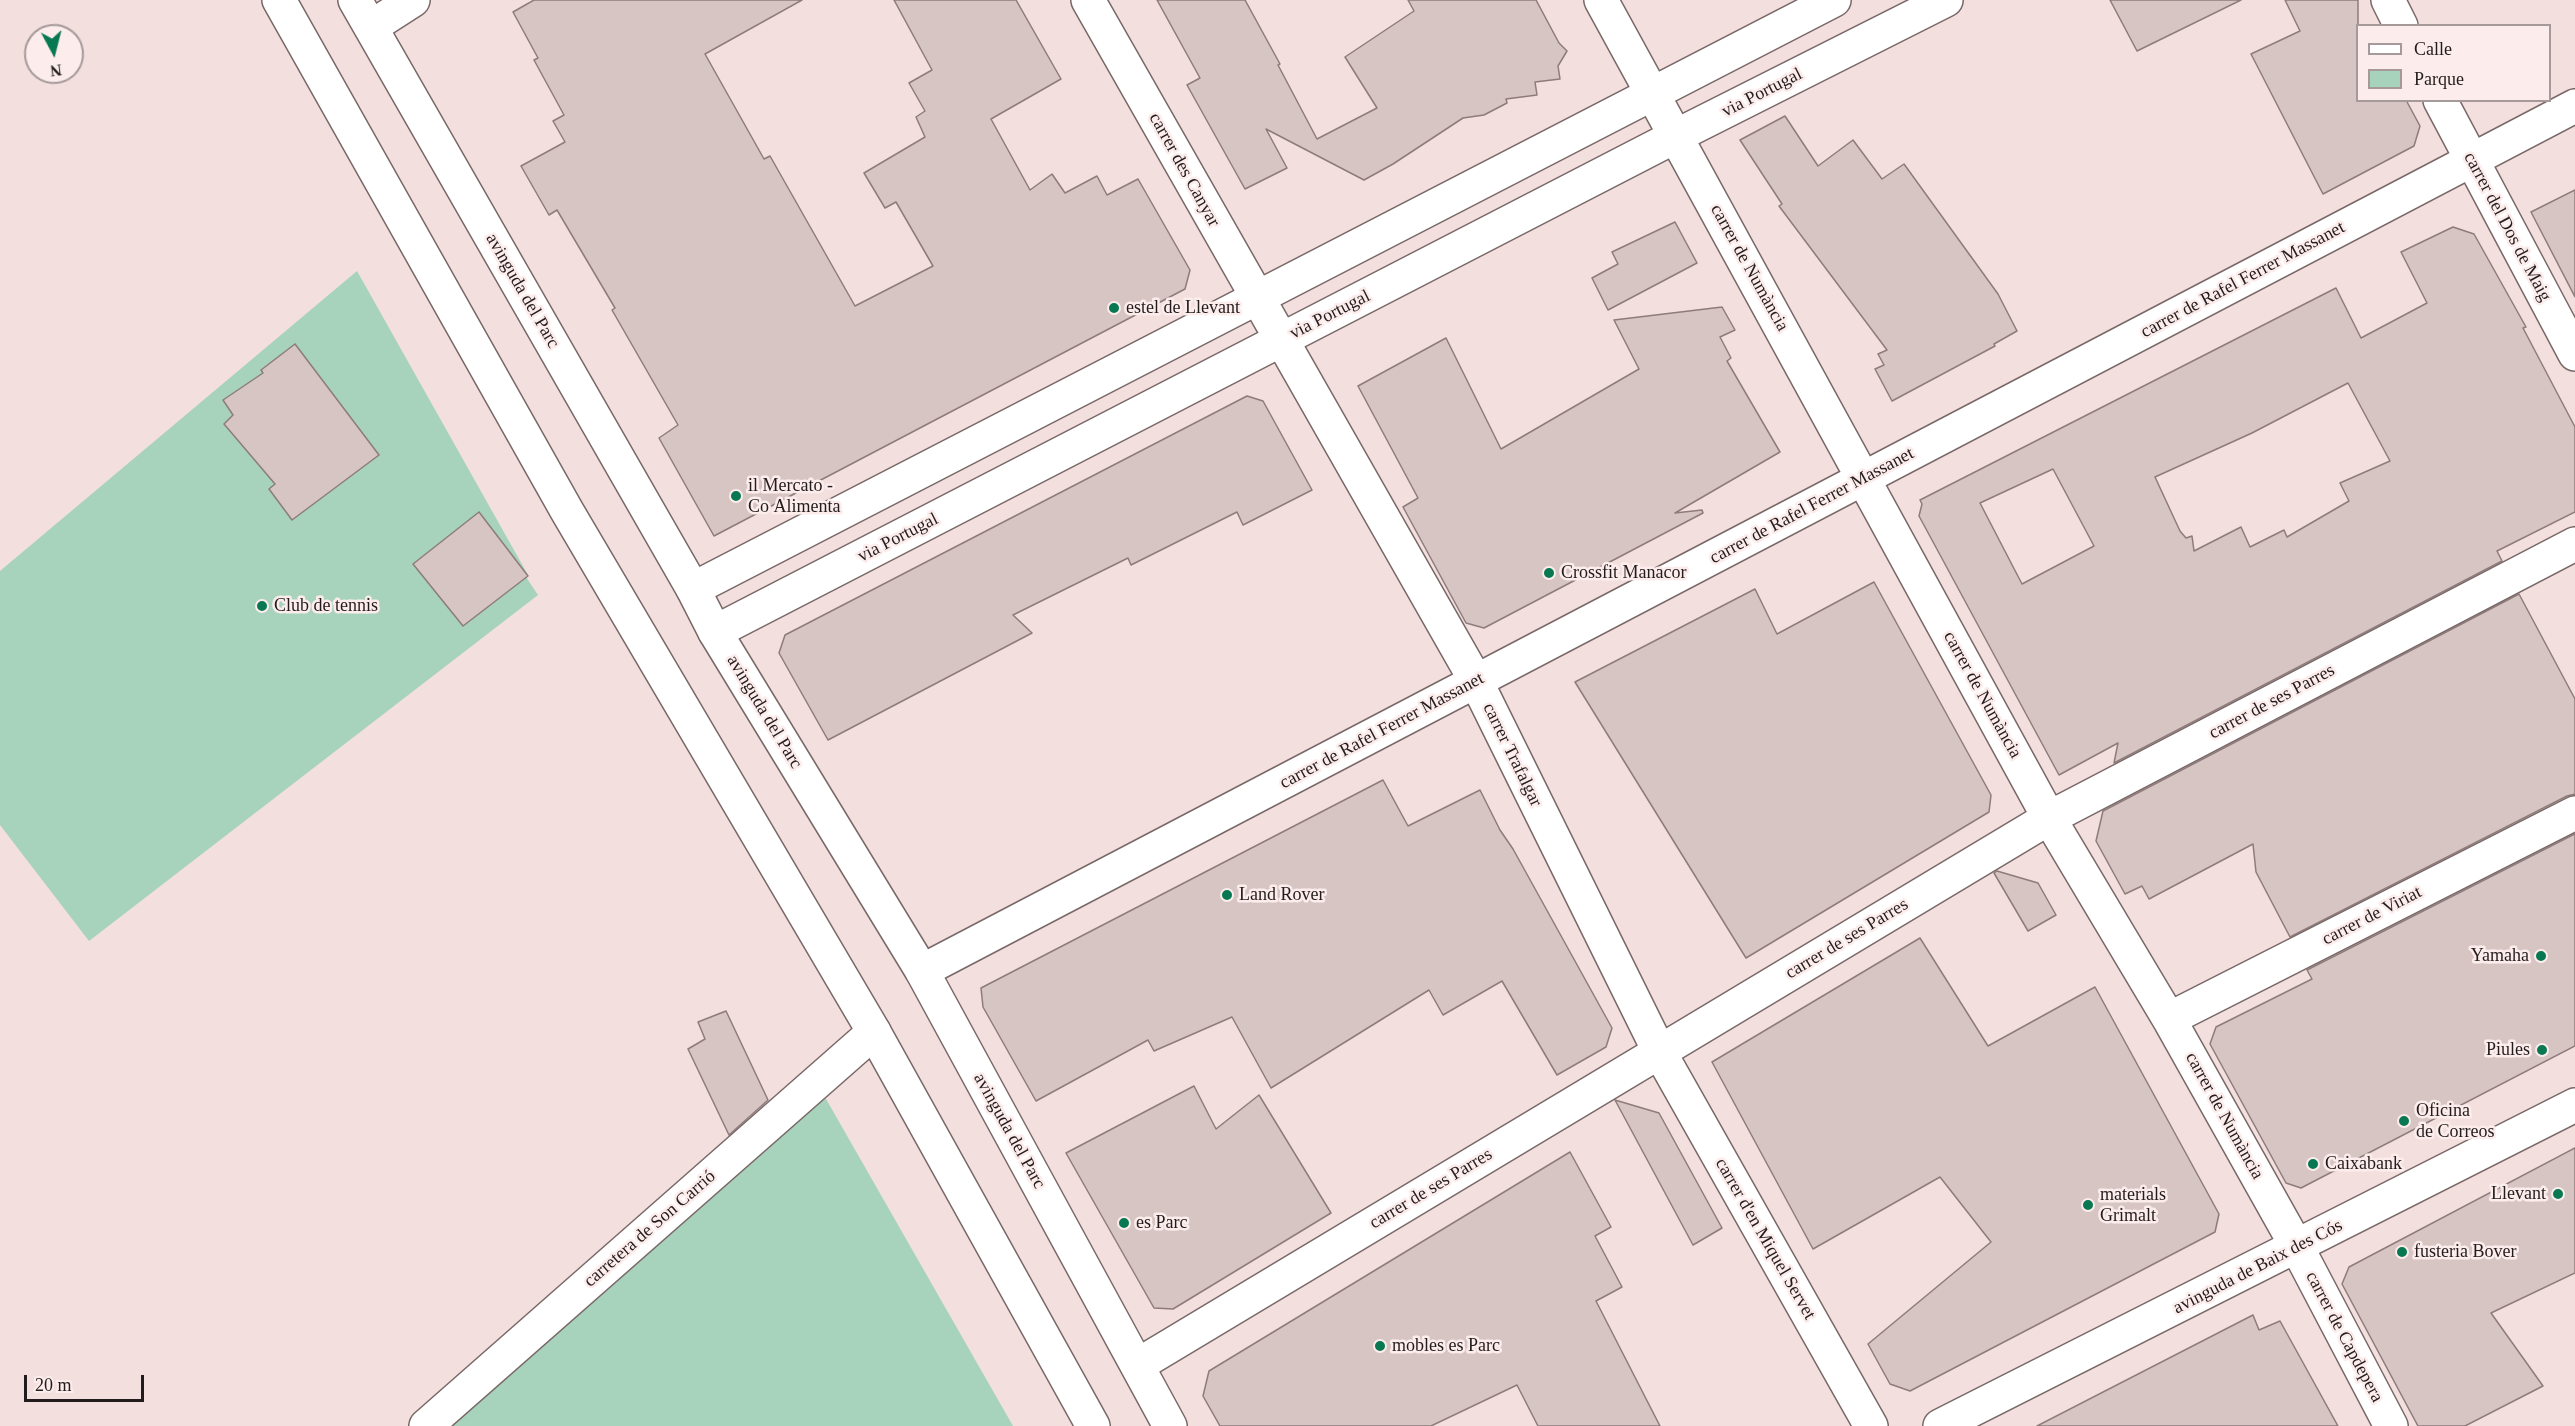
<!DOCTYPE html>
<html>
<head>
<meta charset="utf-8">
<style>
  body { margin:0 }
  #map { position:relative; width:2575px; height:1426px; overflow:hidden; background:#f2dfde; font-family:Georgia,serif }
  canvas { display:block }
  .legend { position:absolute; left:2356px; top:24px; width:195px; height:78px; box-sizing:border-box; background:#fcedec; border:2px solid #a59999; margin:0; padding:8px 10px; list-style:none; font-size:18px; color:#231c1c }
  .legend li { display:flex; align-items:center; gap:12px; height:30px }
  .legend b { width:30px; border:2px solid #a59999 }
  .north { position:absolute; left:24px; top:24px; width:60px; height:60px; box-sizing:border-box; background:#fcedec; border:2px solid #a59999; border-radius:50%; rotate:173deg; font-size:16px; font-weight:700; line-height:24px; text-align:center; color:#231c1c }
  .north::after { content:''; display:block; margin:auto; width:21px; height:27px; background:#077852; clip-path:polygon(50% 0,100% 100%,50% 72%,0 100%) }
  .scale { position:absolute; left:24px; top:1375px; width:120px; height:27px; box-sizing:border-box; border:3px solid #231c1c; border-top:0; padding-left:8px; font-size:18px; line-height:21px; white-space:nowrap; color:#231c1c; -webkit-text-stroke:4px #fcedec; paint-order:stroke }
</style>
</head>
<body>
<div id="map">
<canvas width="2575" height="1426"></canvas>
<ul class="legend">
<li><b style="height:8px;background:#fff"></b>Calle</li>
<li><b style="height:16px;background:#a7d2bc"></b>Parque</li>
</ul>
<div class="north">N</div>
<div class="scale">20 m</div>
</div>
<script>
const c = document.querySelector('canvas').getContext('2d');
c.lineJoin = 'round';
function fillPath(path, color) {
  c.fillStyle = color;
  c.fill(path, 'evenodd');
}
function poly(rows) {
  const path = new Path2D();
  for (const r of rows) {
    path.moveTo(r[0], r[1]);
    for (let i = 2; i < r.length; i += 2) path.lineTo(r[i], r[i + 1]);
  }
  return path;
}
function trace(path, color, width, dash) {
  c.strokeStyle = color;
  c.lineWidth = width;
  c.lineCap = dash ? 'butt' : 'round';
  c.setLineDash(dash || []);
  c.stroke(path);
}
function label(font, color, halo, rows, align = 'center') {
  c.font = font + ' Georgia,serif';
  c.lineWidth = 5;
  c.setLineDash([]);
  c.textBaseline = 'middle';
  c.strokeStyle = halo;
  c.fillStyle = color;
  for (const [text, x, y, turn = 0] of rows) {
    c.save();
    c.translate(x, y);
    c.rotate((+turn || 0) * Math.PI / 180);
    c.textAlign = isNaN(turn) ? turn : align;
    if (halo) c.strokeText(text, 0, 0);
    c.fillText(text, 0, 0);
    c.restore();
  }
}
const green = poly([
  [357,271,528,575,526,577,538,595,89,941,0,825,0,571],
  [826,1099,1013,1426,446,1426,812,1100]
]);
const building = poly([
  [534,0,802,0,705,54,764,159,770,156,855,306,933,266,896,202,885,208,864,173,925,137,916,117,925,111,909,83,932,70,894,0,1016,0,1061,79,991,119,1030,190,1052,174,1065,193,1097,176,1107,195,1138,179,1190,270,1185,289,714,536,659,438,678,425,612,310,615,308,557,210,549,215,521,166,565,142,553,121,564,115,534,60,538,58,513,12,534,0],
  [1157,0,1245,0,1280,64,1278,65,1317,139,1377,108,1345,57,1414,11,1408,0,1536,0,1559,43,1567,51,1558,66,1560,79,1535,82,1537,95,1506,99,1507,103,1484,115,1463,118,1393,164,1364,180,1266,129,1287,168,1245,189,1187,85,1200,78,1157,0],
  [2110,0,2241,0,2137,51,2110,0],
  [2285,0,2358,0,2358,100,2406,100,2420,126,2414,146,2323,194,2251,54,2300,31,2285,0],
  [1785,116,1818,166,1853,140,1882,179,1904,164,1998,294,2017,331,1994,344,1995,346,1892,401,1875,369,1884,365,1878,354,1887,350,1779,206,1782,204,1740,140,1785,116],
  [2575,190,2575,297,2531,212,2575,190],
  [1675,222,1697,263,1608,310,1592,278,1618,264,1612,252,1675,222],
  [2453,227,2474,234,2526,327,2523,328,2575,427,2575,512,2497,551,2502,561,2114,763,2118,743,2059,775,1919,516,1922,504,1920,500,2336,288,2361,338,2427,303,2401,252,2453,227],
  [2348,383,2390,461,2340,483,2349,501,2287,537,2284,530,2250,547,2241,527,2194,551,2192,536,2186,538,2180,531,2155,477,2252,433,2348,383],
  [2053,469,2094,546,2022,584,1980,503,2053,469],
  [1722,307,1735,330,1720,337,1731,358,1727,361,1780,452,1675,513,1702,510,1703,513,1484,628,1466,623,1403,507,1418,498,1358,386,1446,338,1501,449,1639,369,1614,320,1722,307],
  [295,344,379,455,292,520,269,489,275,484,224,424,233,415,223,400,263,373,261,370,295,344],
  [1247,396,1263,401,1312,490,1243,525,1237,512,1131,565,1128,558,1013,615,1032,633,828,740,779,653,785,635,1247,396],
  [479,512,528,576,463,626,413,564,479,512],
  [1874,582,1991,795,1989,812,1746,958,1575,682,1755,589,1777,634,1874,582],
  [2519,594,2575,699,2575,794,2567,796,2290,937,2256,872,2253,844,2149,899,2142,886,2125,894,2096,841,2103,811,2519,594],
  [1383,780,1408,826,1480,790,1500,830,1513,849,1612,1028,1606,1047,1557,1075,1502,981,1443,1015,1429,990,1271,1088,1232,1017,1154,1051,1148,1040,1036,1101,983,1007,981,988,1383,780],
  [2575,834,2575,1046,2301,1188,2286,1183,2210,1044,2216,1027,2312,979,2307,970,2575,834],
  [1997,871,2038,883,2056,915,2028,931,1994,873,1997,871],
  [1920,938,1988,1046,2095,987,2219,1214,2215,1232,1910,1391,1890,1384,1868,1344,1991,1242,1940,1177,1813,1249,1712,1062,1920,938],
  [726,1011,768,1100,729,1135,688,1049,705,1039,698,1022,726,1011],
  [1194,1086,1216,1129,1259,1095,1331,1213,1173,1309,1154,1308,1066,1153,1194,1086],
  [1615,1100,1659,1113,1722,1228,1693,1245,1615,1100],
  [2575,1148,2575,1273,2491,1313,2543,1386,2465,1426,2418,1426,2342,1284,2349,1267,2575,1148],
  [1570,1152,1611,1227,1595,1236,1622,1287,1596,1301,1660,1426,1538,1426,1517,1385,1431,1426,1220,1426,1203,1396,1209,1371,1570,1152],
  [2253,1315,2259,1330,2280,1321,2338,1426,2037,1426,2253,1315]
]);
const minor = poly([
  [1088,0,1476,681,1659,1051,1871,1426],
  [1601,0,2049,818,2169,1019,2297,1247,2391,1426],
  [2388,0,2401,26],
  [371,27,413,0],
  [2440,100,2575,354],
  [922,971,2575,106],
  [2169,1019,2575,813],
  [1138,1365,2049,818,2575,544],
  [1940,1426,2575,1105]
]);
const tertiary = poly([
  [693,589,1834,0],
  [715,632,1676,136,1946,0],
  [426,1426,874,1032]
]);
const secondary = poly([
  [279,0,567,511,874,1032,1093,1426],
  [355,0,693,589,715,632,922,971,1170,1426]
]);
const markers = [
  [1114,308,6,"#077852"],
  [736,496,6,"#077852"],
  [1549,573,6,"#077852"],
  [262,606,6,"#077852"],
  [1227,895,6,"#077852"],
  [2541,956,6,"#077852"],
  [2542,1050,6,"#077852"],
  [2404,1121,6,"#077852"],
  [2313,1164,6,"#077852"],
  [2558,1194,6,"#077852"],
  [2088,1205,6,"#077852"],
  [1124,1223,6,"#077852"],
  [2402,1252,6,"#077852"],
  [1380,1346,6,"#077852"]
];
const streetNames = [
  ["via Portugal",1762,93,-27],
  ["carrer des Canyar",1184,170,61],
  ["carrer del Dos de Maig",2507,227,62],
  ["carrer de Numància",1749,268,61],
  ["carrer de Rafel Ferrer Massanet",2243,280,-28],
  ["avinguda del Parc",522,291,60],
  ["via Portugal",1330,315,-27],
  ["carrer de Rafel Ferrer Massanet",1812,506,-28],
  ["via Portugal",898,538,-27],
  ["carrer de Numància",1982,695,61],
  ["carrer de ses Parres",2272,702,-28],
  ["avinguda del Parc",764,712,59],
  ["carrer de Rafel Ferrer Massanet",1382,731,-28],
  ["carrer Trafalgar",1512,755,64],
  ["carrer de Viriat",2372,916,-27],
  ["carrer de ses Parres",1847,939,-31],
  ["carrer de Numància",2224,1116,61],
  ["avinguda del Parc",1009,1131,61],
  ["carrer de ses Parres",1431,1189,-31],
  ["carretera de Son Carrió",650,1229,-41],
  ["carrer d'en Miquel Servet",1765,1239,60],
  ["avinguda de Baix des Cós",2258,1267,-27],
  ["carrer de Capdepera",2344,1337,62]
];
const poiNames = [
  ["estel de Llevant",1126,308],
  ["il Mercato -",748,486],
  ["Co Alimenta",748,507],
  ["Crossfit Manacor",1561,573],
  ["Club de tennis",274,606],
  ["Land Rover",1239,895],
  ["Yamaha",2529,956,"right"],
  ["Piules",2530,1050,"right"],
  ["Oficina",2416,1111],
  ["de Correos",2416,1132],
  ["Caixabank",2325,1164],
  ["Llevant",2546,1194,"right"],
  ["materials",2100,1195],
  ["Grimalt",2100,1216],
  ["es Parc",1136,1223],
  ["fusteria Bover",2414,1252],
  ["mobles es Parc",1392,1346]
];
fillPath(green, '#a7d2bc');
fillPath(building, '#d7c5c4');
trace(building, '#8d7c7b', 1.5);
trace(minor, '#796868', 36);
trace(tertiary, '#796868', 36);
trace(secondary, '#796868', 36);
trace(minor, '#fff', 33);
trace(tertiary, '#fff', 33);
trace(secondary, '#fff', 33);
for (const [x, y, r, color] of markers) {
  const dot = new Path2D();
  dot.arc(x, y, r, 0, 2 * Math.PI);
  c.fillStyle = color;
  c.fill(dot);
  trace(dot, '#fcedec', 2);
}
label('18px', '#231c1c', '#fcedec', streetNames);
label('18px', '#231c1c', '#fcedec', poiNames, 'left');
</script>
</body>
</html>
